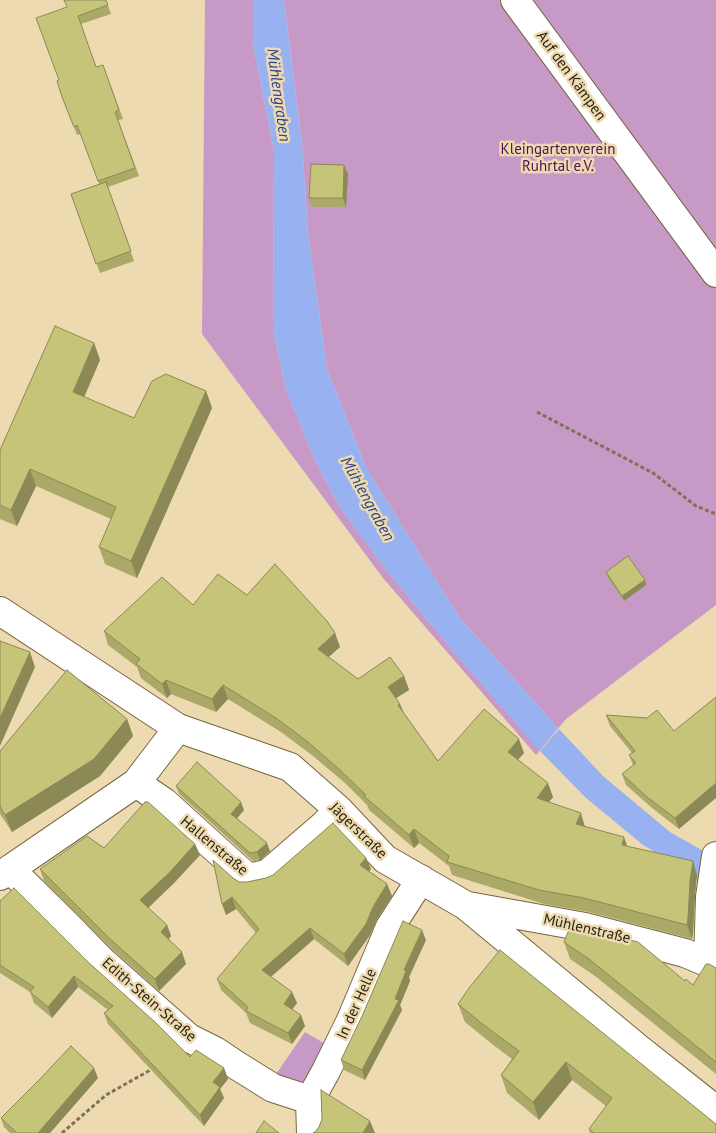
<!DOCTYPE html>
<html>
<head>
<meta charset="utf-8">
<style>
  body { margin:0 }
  canvas { display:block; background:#eddab1 }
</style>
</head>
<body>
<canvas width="716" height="1133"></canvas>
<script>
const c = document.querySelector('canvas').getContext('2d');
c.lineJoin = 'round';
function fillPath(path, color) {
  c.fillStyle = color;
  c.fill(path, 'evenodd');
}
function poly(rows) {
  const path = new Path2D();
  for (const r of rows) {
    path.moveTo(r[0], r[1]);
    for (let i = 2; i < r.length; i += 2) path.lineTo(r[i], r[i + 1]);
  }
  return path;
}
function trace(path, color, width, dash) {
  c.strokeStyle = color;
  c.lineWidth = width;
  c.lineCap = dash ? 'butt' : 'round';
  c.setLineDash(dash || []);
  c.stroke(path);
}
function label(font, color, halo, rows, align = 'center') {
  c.font = font + ' "PT Sans",sans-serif';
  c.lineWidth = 5;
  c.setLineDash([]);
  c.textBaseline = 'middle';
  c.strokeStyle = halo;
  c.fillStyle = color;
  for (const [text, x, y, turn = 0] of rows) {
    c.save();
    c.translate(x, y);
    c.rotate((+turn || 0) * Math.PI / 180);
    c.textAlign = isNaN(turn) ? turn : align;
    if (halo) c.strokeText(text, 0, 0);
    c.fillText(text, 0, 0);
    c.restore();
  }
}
const green = poly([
  [205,0,253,0,253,44,274,152,273,331,286,390,316,463,339,506,391,576,460,659,539,749,558,728,460,618,421,556,366,467,327,369,308,232,302,144,284,0,716,0,716,605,566,719,536,755,383,578,202,334],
  [305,1032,327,1045,304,1082,274,1077]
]);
const water = poly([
  [253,0,284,0,302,144,308,232,327,369,366,467,421,556,460,618,558,728,539,750,460,659,391,576,339,506,316,463,286,390,273,331,274,152,253,44],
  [559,729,603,776,670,832,712,856,701,882,679,866,643,845,585,797,540,751]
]);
const path = poly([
  [537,412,653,473,696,506,716,514],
  [62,1133,106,1095,154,1068]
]);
const minor = poly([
  [515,0,716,273],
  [0,611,178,728,290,767,339,810,385,859,465,905,639,1049,716,1110],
  [136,783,164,802,248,878,267,874,325,824,339,810],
  [10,869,67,925,102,961,189,1038,215,1051,236,1065,273,1088,310,1100],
  [0,876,136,783,178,728],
  [468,906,585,927,685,953,716,966],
  [708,962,710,897,716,856],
  [311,1133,310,1100,326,1071,351,1020,390,927,421,879]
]);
const wall = poly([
  [106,0,111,14,81,24,96,67,103,65,123,119,118,120,139,176,108,187,134,261,100,273,71,194,99,184,81,134,77,135,66,106,59,80,67,7],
  [348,174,346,207,312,207,309,198],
  [94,343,100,360,84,397,134,418,206,391,212,408,137,578,105,564,99,547,111,519,36,486,17,526,0,519,0,450],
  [606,572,646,585,624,601,607,577],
  [247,595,335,633,340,647,328,657,358,679,404,676,409,690,396,698,400,704,404,713,438,761,524,753,518,759,553,797,549,802,585,827,627,846,697,875,695,895,693,932,692,939,589,912,544,904,452,875,449,866,419,843,414,848,369,810,367,805,345,783,313,756,281,732,228,699,216,712,171,694,167,698,141,678,137,667,108,645,104,631,193,605],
  [606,715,647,718,679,829,652,808,626,785,622,774,633,765,629,755,632,753,610,726],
  [127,719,133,736,100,776,12,832,0,814,0,751],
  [176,786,244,810,237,818,270,851,260,860,253,861,179,794],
  [195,844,200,855,174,883,148,908,167,925,171,936,169,939,186,964,159,991,113,950,44,881,40,869,104,848],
  [366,858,371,869,369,871,387,884,392,896,377,919,370,935,348,966,314,939,271,977,292,992,297,1003,292,1009,305,1026,292,1044,250,1023,246,1013,221,990,217,979,256,933,236,909,226,915,233,878,239,882,247,882],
  [0,901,88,962,190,1057,224,1068,228,1079,220,1089,224,1098,204,1126,108,1024,104,1013,108,1010,78,987,52,1018,34,1003,30,992,0,973],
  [426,940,409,977,410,981,400,1005,402,1010,365,1080,344,1070,341,1060],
  [564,942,685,981,693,985,716,968,716,1074,595,976,570,959],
  [458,1004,716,1133,590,1133,589,1129,606,1106,572,1080,539,1120,507,1093,501,1075,512,1059,492,1044,465,1022],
  [98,1078,50,1133,10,1133,4,1127,1,1118,40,1079]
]);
const shadedWall = poly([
  [344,165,348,174,346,207,343,198],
  [94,343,100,360,79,409,73,392],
  [206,391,212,408,137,578,131,561],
  [30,469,36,486,17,526,11,510],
  [645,580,646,585,624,601,622,596],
  [335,633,340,647,322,663,318,649],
  [30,652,35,667,0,746,0,718],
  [404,676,409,690,393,700,388,687],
  [166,680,171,694,167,698,162,684],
  [223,685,228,699,216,712,212,699],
  [400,704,405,717,398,705],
  [127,719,133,736,100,776,12,832,5,815],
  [519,739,524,753,513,765,508,752],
  [548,783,553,797,541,811,537,798],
  [716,783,716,798,679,829,675,818],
  [241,802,244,810,234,822,231,814],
  [581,813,585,827,576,824],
  [414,829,419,843,414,848,409,835],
  [624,837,629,851,622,845],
  [267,843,270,851,260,860,257,852],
  [195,844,200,855,174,883,144,912,140,900],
  [366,858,371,869,364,877,360,865],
  [693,861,697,875,695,895,693,932,692,939,687,925,690,881],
  [387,884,392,896,377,919,370,935,348,966,344,954],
  [232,897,236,909,226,915,222,904],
  [167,925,171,936,165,943,161,932],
  [310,928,314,939,266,981,262,970],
  [422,930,426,940,409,977,410,981,400,1005,402,1010,365,1080,362,1070,395,999,403,979,404,970],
  [182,952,186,964,159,991,155,979],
  [74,976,78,987,52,1018,48,1007],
  [292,992,297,1003,288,1015,284,1004],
  [301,1015,305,1026,292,1044,288,1033],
  [566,1062,572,1080,539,1120,533,1102],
  [94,1068,98,1078,50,1133,38,1133],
  [224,1068,228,1079,220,1089,224,1098,204,1126,200,1115,213,1082],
  [370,1121,375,1133,363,1133]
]);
const building = poly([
  [64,0,106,0,108,5,78,16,96,67,103,65,119,110,115,112,135,168,98,181,77,125,74,127,62,97,57,81,59,80,36,18,67,7,64,0],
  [311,164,344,165,343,198,309,198,311,164],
  [106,182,131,251,96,264,71,194,106,182],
  [55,326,94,343,73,392,134,418,152,381,166,374,206,391,131,561,99,547,116,507,30,469,11,510,0,505,0,450,55,326],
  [628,556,645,580,622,596,606,572,628,556],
  [275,564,327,621,335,633,318,649,358,679,390,657,404,676,388,687,400,704,398,705,438,761,484,709,519,739,508,752,548,783,537,798,581,813,576,824,624,837,622,845,693,861,690,881,688,918,687,925,584,898,539,890,447,862,449,856,414,829,409,835,364,796,366,795,340,770,308,742,276,718,223,685,212,699,166,680,162,684,136,664,140,659,104,631,162,577,193,605,218,574,247,595,275,564],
  [0,641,30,652,0,718,0,641],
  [67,670,127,719,94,759,5,815,0,806,0,751,67,670],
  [716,697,716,783,675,818,647,797,622,774,636,763,629,755,635,751,606,715,647,718,657,710,674,731,716,697],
  [197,762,241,802,231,814,267,843,257,852,250,853,176,786,197,762],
  [145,802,148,802,195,844,170,872,140,900,167,925,161,932,182,952,155,979,109,938,40,869,87,836,104,848,145,802],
  [333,823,366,858,360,865,387,884,373,907,366,924,344,954,310,928,262,970,292,992,284,1004,301,1015,288,1033,246,1011,248,1007,217,979,259,929,232,897,222,904,213,860,233,878,239,882,247,882,266,878,273,875,333,823],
  [14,888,88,962,155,1022,190,1057,196,1050,224,1068,213,1082,220,1087,200,1115,104,1013,113,1006,74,976,48,1007,30,992,34,987,0,965,0,901,14,888],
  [403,921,422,930,404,970,406,971,395,999,399,1000,362,1070,341,1060,362,1016,403,921],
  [571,925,638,942,685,981,686,979,693,985,706,964,709,964,716,968,716,1062,589,959,564,942,571,925],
  [500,950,716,1124,716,1133,594,1133,589,1129,612,1098,566,1062,533,1102,501,1075,519,1051,485,1026,458,1004,469,988,500,950],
  [71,1046,94,1068,38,1133,17,1133,1,1118,40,1079,71,1046],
  [321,1090,370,1121,363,1133,313,1133,315,1132,319,1127,322,1119,321,1090],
  [264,1121,279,1133,256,1133,264,1121]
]);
const streetNames = [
  ["Auf den Kämpen",571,76,54],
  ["Jägerstraße",358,831,44],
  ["Hallenstraße",214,846,40],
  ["Mühlenstraße",587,929,13],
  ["Edith-Stein-Straße",149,1000,41],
  ["In der Helle",357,1004,-66]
];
const parkNames = [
  ["Kleingartenverein",558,150],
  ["Ruhrtal e.V.",558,167]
];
const waterNames = [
  ["Mühlengraben",278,95,82],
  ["Mühlengraben",367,499,61]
];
fillPath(green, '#c799c6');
fillPath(water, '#97b1f1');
trace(minor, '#766640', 30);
trace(path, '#7f7357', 3, [4, 2.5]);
trace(minor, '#fff', 28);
fillPath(wall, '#aaa968');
fillPath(shadedWall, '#8b8955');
fillPath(building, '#c6c479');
trace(building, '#8b8955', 1);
label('15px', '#251e0e', '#eddab1', streetNames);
label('15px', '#510f52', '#eddab1', parkNames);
label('italic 16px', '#2a418b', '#eddab1', waterNames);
</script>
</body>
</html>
